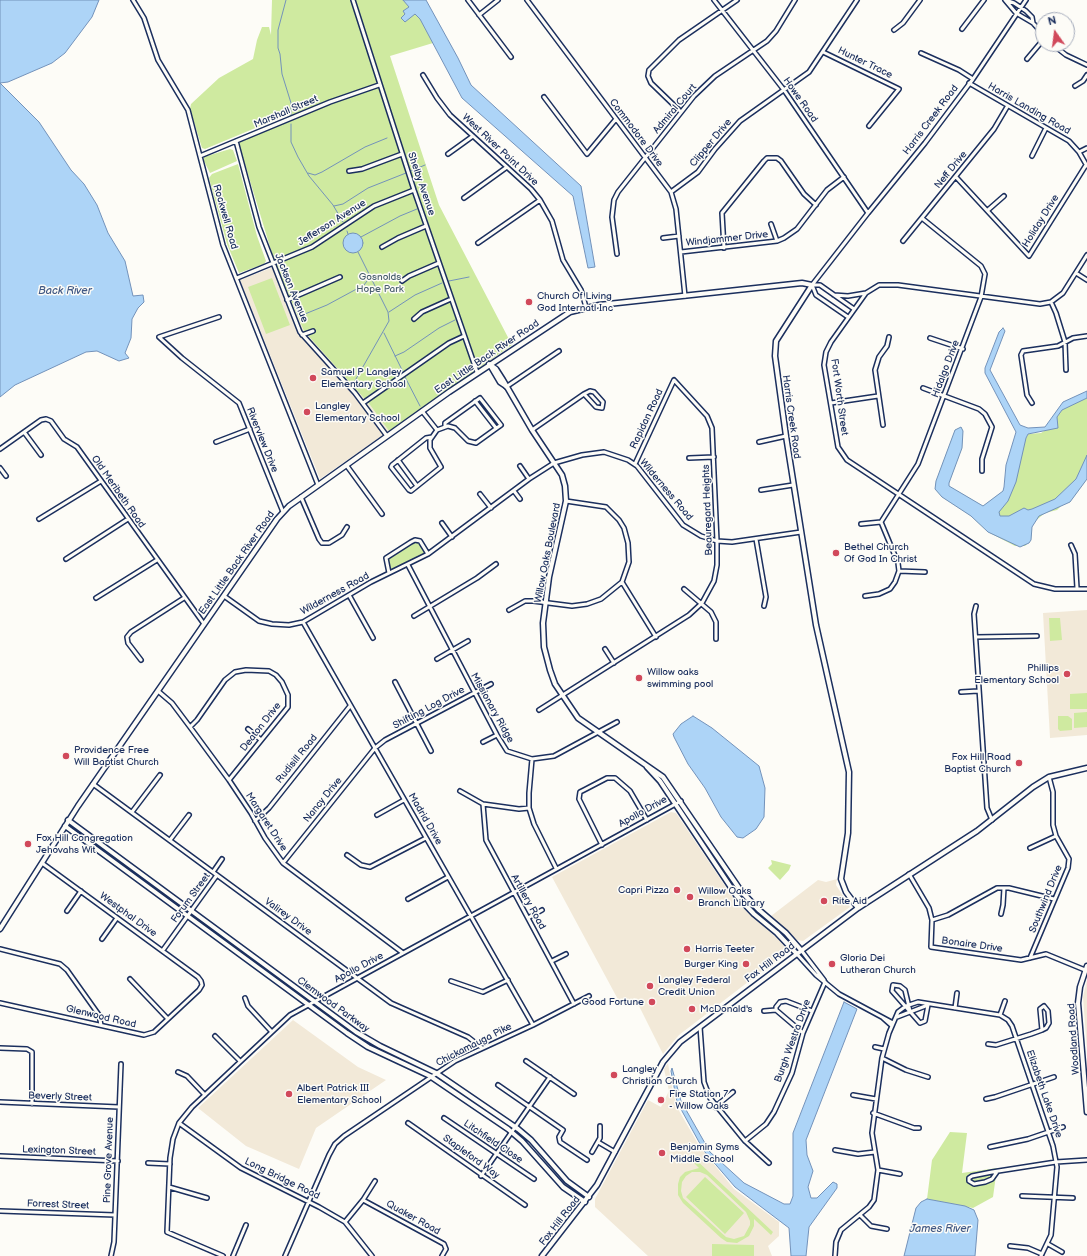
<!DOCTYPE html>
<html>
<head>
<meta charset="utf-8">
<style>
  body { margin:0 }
  #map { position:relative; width:1087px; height:1256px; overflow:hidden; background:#fdfcf7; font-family:"Balsamiq Sans",sans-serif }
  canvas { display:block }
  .north { position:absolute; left:1035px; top:12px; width:40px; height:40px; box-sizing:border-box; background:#fdfcf7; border:1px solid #a3aaba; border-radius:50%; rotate:346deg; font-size:11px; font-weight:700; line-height:16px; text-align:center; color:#1b2f5e }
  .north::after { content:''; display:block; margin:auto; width:14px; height:18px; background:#d1495b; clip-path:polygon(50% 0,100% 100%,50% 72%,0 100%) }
</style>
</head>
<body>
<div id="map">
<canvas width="1087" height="1256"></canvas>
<div class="north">N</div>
</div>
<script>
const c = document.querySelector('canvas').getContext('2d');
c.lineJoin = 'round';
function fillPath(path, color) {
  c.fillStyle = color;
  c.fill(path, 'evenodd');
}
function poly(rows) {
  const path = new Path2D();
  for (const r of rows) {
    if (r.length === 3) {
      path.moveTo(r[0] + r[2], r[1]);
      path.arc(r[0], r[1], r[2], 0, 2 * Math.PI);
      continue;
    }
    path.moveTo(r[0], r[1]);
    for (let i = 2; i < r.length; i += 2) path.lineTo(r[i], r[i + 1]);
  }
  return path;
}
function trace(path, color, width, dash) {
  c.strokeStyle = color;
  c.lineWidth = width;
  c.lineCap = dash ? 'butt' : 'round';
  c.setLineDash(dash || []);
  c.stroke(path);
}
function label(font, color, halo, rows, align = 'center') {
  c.font = font + ' "Balsamiq Sans",sans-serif';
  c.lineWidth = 3;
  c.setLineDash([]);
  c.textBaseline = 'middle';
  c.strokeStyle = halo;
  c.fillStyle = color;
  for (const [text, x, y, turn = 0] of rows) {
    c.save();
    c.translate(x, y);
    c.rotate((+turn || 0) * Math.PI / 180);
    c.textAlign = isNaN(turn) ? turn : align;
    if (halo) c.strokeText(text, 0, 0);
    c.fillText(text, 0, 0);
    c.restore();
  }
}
const built = poly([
  [276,266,304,331,370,405,389,431,320,479,240,280],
  [1087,610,1087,735,1050,738,1043,613],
  [671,812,676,813,736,902,777,938,787,949,787,952,679,1035,663,1054,635,998,621,1005,552,877],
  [837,879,836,885,850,907,803,941,797,940,771,916,818,880,826,882],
  [1087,980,1087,1051,1083,997],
  [293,1020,358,1067,386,1080,316,1128,299,1169,246,1146,198,1108],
  [668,1063,673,1093,678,1109,700,1147,734,1189,779,1222,779,1236,768,1246,772,1256,648,1256,595,1207,595,1199,648,1100,661,1107,669,1091,664,1069]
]);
const green = poly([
  [272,0,404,0,420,18,433,43,390,56,439,205,512,345,389,431,370,405,304,331,274,260,237,138,290,116,289,114,205,149,202,148,190,109,191,104,219,78,253,59,257,40,262,27,269,27,271,35],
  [230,149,233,150,237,161,210,173,204,161,204,157],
  [238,164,257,236,266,261,264,264,239,273,227,244,209,178,212,174],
  [272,278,290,325,266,334,248,287],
  [1087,398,1087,479,1070,502,1063,504,1057,510,1045,513,1034,522,1032,527,1031,540,1025,546,1015,546,988,532,971,516,942,497,935,489,936,481,955,430,961,427,963,431,962,448,949,483,949,486,983,506,1003,491,1004,487,996,518,1009,471,1028,434,1041,433,1056,423,1057,417,1062,409],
  [415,540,420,541,428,554,389,573,386,558],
  [1049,618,1060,618,1062,640,1050,641],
  [1087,693,1087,709,1070,709,1070,694],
  [1087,712,1087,727,1074,728,1074,713],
  [1058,716,1068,716,1072,719,1072,730,1060,731,1058,729],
  [771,860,791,865,789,870,780,880,768,868,772,864],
  [950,1132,967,1133,962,1173,997,1168,993,1197,973,1208,927,1199,932,1160],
  [693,1157,773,1232,771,1235,754,1219,754,1226,749,1236,737,1243,727,1242,721,1238,683,1203,678,1195,678,1184,680,1177,685,1172,699,1168,691,1160],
  [692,1172,700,1172,707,1175,746,1212,750,1221,750,1225,744,1236,734,1239,726,1237,683,1198,681,1191,682,1182,686,1176],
  [705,1177,744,1213,725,1234,686,1197],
  [712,1244,754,1245,754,1256,712,1256]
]);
const water = poly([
  [0,0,99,0,92,17,65,53,52,63,8,82,0,83,39,122,71,170,84,184,97,205,108,233,125,261,133,296,143,295,144,302,138,308,132,319,131,338,125,353,129,358,119,361,97,351,86,352,15,385,0,397,0,0],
  [403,0,426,0,458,58,471,85,581,186,595,267,588,268,573,196,462,98,420,19,415,14,405,22,401,18,405,14,403,11,409,7,403,0],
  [353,243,10],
  [1003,328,1005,331,990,370,1020,425,1028,428,1045,427,1063,402,1087,391,1087,398,1062,410,1057,417,1058,428,1028,434,1026,438,1016,482,1008,501,999,512,1000,516,1009,516,1024,508,1028,510,1032,509,1055,499,1076,479,1087,455,1087,479,1070,502,1039,516,1032,527,1031,540,1029,543,1020,547,988,532,971,516,942,497,935,489,936,481,955,430,961,427,963,431,962,448,949,483,949,486,983,506,1003,491,1004,487,1006,465,1016,432,985,373,985,368,999,332,1003,328],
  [693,716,712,728,759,766,765,788,764,817,756,829,743,838,737,837,721,817,705,788,688,764,674,737,673,734,681,724,693,716],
  [844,1002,857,1009,806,1140,807,1155,813,1171,808,1187,811,1198,817,1198,833,1182,837,1184,837,1188,809,1227,806,1256,791,1256,789,1228,735,1187,704,1151,677,1102,671,1071,672,1068,681,1101,710,1152,744,1183,784,1204,790,1204,793,1196,793,1133,844,1002],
  [927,1199,965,1206,974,1210,978,1220,975,1256,904,1256,916,1208,921,1202,927,1199]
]);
const stream = poly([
  [286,0,278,30,278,48,280,54,282,74,291,103,291,116],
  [291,124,291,142,298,157,309,176,333,205,343,222],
  [411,171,425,165],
  [308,173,315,175,322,172,365,147,387,138],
  [334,206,343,204,368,188,406,173],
  [347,231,348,234],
  [361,237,400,216,417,209],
  [449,281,469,277],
  [389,312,415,295,442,283],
  [300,316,327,305,364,285,370,277],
  [384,333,403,372],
  [395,356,404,352,439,328,455,320],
  [405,377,420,406],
  [352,386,389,321,388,312,358,252]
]);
const street = poly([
  [133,0,144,18,158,60,188,110,223,245,318,485],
  [353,0,414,190,477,372],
  [468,0,511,57],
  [527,0,671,192,676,209,685,296],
  [714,0,784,90,868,213],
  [1005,0,1016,13,1033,23,1043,34],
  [1006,0,1014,3,1026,11,1032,17,1033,23],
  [479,15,498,0],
  [962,29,984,0],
  [894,30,903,23,920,0],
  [1052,44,1066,55,1087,65],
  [823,52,899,89,869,126],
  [921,53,959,70,973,79],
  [1027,59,1043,40],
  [423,75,437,98,450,115,531,189,540,200,552,221,563,260,581,290,586,307],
  [969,83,1069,141,1079,152,1087,166],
  [1075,86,1083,81,1087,75],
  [544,97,587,154,616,119],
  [681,112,651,83,648,76,649,70,679,40,737,0],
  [236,141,259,227,300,332,355,393,387,436],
  [1079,152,1087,148],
  [448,154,473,136],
  [200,156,330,102,379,85],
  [1032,156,1046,128],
  [349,171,362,169,402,154],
  [956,177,1029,256,1086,165],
  [671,192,698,172,715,149,740,121,809,72,857,0],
  [464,198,507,167],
  [988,210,1004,196],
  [771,224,777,241],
  [663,238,679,236],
  [903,241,994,129,1007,107],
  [478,243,540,200],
  [382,247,398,238,426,226],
  [724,248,722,213,764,161,767,158,777,158,781,161,804,194,816,205],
  [681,252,777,241,784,238,797,229,827,190,844,177],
  [617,254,612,217,614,200,618,192,694,96,715,76,767,41,776,31,795,0],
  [1087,255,1063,293,1051,302,1040,304,898,285,879,285,866,293,831,342,826,352,824,365,838,447,847,460,1034,584,1055,589,1087,589],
  [1076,273,1087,280],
  [237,278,312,247,374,206,414,190],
  [402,281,409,276,439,263],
  [812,285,868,213,925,143,973,79,1026,0],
  [812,285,816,295,848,317],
  [812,285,820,285,854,309],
  [834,295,848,296,866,293],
  [287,300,340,277],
  [1051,302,1056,313,1065,342,1066,370],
  [219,317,159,337,182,358,239,403,283,512],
  [414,319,422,312,451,299],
  [302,335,313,331],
  [930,338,963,349],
  [506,387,559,351],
  [923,388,979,409,985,414,992,427,982,459,982,471],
  [475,401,496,428],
  [363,403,449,343,464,336],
  [831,403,878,396],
  [1032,403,1027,395,1021,355,1023,351,1058,346,1073,338,1087,336],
  [422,411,437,430],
  [883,425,875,370,879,357,887,346,889,337],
  [532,430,584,394,590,391,594,392,603,402,602,408,596,407,584,394],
  [24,432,41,455],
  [432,437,426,438,392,465,391,467,409,490,411,491,441,467,430,448,430,440,437,430,448,426,455,428,468,441,476,443,501,425,480,398,445,423,445,427],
  [216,442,250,429],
  [759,442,786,436],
  [0,449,41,420,46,419,51,421,64,439,77,447,204,624],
  [689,458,714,457],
  [398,460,417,486],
  [347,466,382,514],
  [520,466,529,479],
  [0,468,6,476],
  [761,490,793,485],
  [514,491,520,499],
  [480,494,491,508],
  [301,497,319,539,322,543,329,543,342,535,347,527],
  [39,519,101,481],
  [442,523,452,537],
  [861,524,881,522,918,464,981,297,985,274,981,266,923,219],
  [756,539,766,597,764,606],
  [1071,545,1075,554,1077,588],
  [66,559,128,519],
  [408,565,497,735,507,751,532,759,554,756,617,722],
  [899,571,925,572],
  [389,573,386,558,411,542,415,540,420,541,428,554],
  [622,582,656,637],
  [684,589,711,612,716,622,716,639],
  [349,595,373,638],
  [224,596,259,621,272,624,289,625,303,622,371,582,428,554,529,479,554,463,582,455,604,452,628,460,637,466,683,525,701,536,717,541,732,542,801,532],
  [865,596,879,594,890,589,895,582,899,571,898,563,881,522],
  [96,598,157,560],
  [976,606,974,614,987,808,992,820],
  [509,610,525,601,533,601,572,606,587,604,601,599,622,582,629,562,628,543,624,528,619,520,606,507,566,501],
  [414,616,477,578,496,564],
  [303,622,533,1025],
  [976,637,1037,636],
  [605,649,614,663],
  [437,659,468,641],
  [141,660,128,643,127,637,131,632,184,598],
  [395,682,431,751],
  [158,691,172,703,190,727,229,780,251,813,265,838,283,863,403,953],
  [961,692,978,691],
  [539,710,689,615,702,603,714,581,717,565,717,541,712,428,707,416,674,380,635,464],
  [190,727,197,720,225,680,235,672,246,670,269,671,276,675,282,682,288,695,288,707,229,780],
  [248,729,261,740],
  [483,742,497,735],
  [532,759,529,793,529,808,534,824,556,868],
  [93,784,391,1003,468,1037,482,1048],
  [460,791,483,804,519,809,529,808],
  [483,804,486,840,574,1004],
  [132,812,160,775],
  [377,815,404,800],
  [255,821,269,808,350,706],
  [170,840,189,815],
  [602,845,579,799,580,792,584,790,607,778,615,778,630,791,647,820],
  [1030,848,1056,836],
  [347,855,361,865,370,867,426,838],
  [283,863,375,748,385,740,491,684],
  [213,872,222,859],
  [909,874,929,908,932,920,931,947,1021,960,1046,954,1085,970],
  [408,899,448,877],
  [67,911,81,891],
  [1001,914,1003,905,1004,888],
  [528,918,542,910],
  [932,920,948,915,997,888,1009,888,1054,899],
  [102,939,117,918],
  [0,949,60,964,67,970,99,1015,101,1025],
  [163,950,217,875],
  [801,950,824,980],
  [796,953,816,975,839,994,893,1023],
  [1030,958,1068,868,1069,859,1056,836,1053,825,1053,792,1049,777],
  [552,961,566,954],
  [130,979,168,1019],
  [451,981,483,992,508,980],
  [245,998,248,1006,271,1031],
  [0,1003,144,1035,154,1032,199,990,202,985,201,981,198,977,42,863],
  [955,1008,957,993],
  [764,1011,776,1010],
  [910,1011,905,990,900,986,893,985,892,991,920,1023,925,1021,928,1005],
  [1000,1015,1005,1001],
  [897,1017,928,1005],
  [883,1018,892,1026],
  [700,1027,704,1082,710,1098,745,1141,769,1163],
  [803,1033,776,1010,776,1007,780,1002,786,1001,812,1011],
  [215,1036,240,1061],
  [988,1044,996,1045,1031,1034,1042,1030,1046,1028,1049,1023,1048,1011,1044,1006,1040,1009,1042,1030],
  [875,1047,884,1049],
  [0,1048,27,1049,32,1052,32,1104],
  [882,1058,906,1070,928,1077],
  [526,1061,574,1094],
  [178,1072,187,1076,205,1095],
  [498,1085,563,1130,559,1137,560,1142,587,1160],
  [853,1095,876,1099],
  [986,1099,995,1097,1054,1077],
  [0,1102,119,1107],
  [715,1107,733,1092],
  [873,1113,914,1128,919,1128],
  [444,1118,534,1179],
  [179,1123,241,1168,319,1207,345,1222,372,1256],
  [408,1123,525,1205],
  [745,1141,766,1124,774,1112,792,1073,803,1033,825,982],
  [598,1142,615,1152],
  [990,1147,1028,1139,1063,1127],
  [835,1150,858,1154,875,1152],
  [592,1152,600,1138,600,1126],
  [0,1156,118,1161],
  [148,1163,170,1164],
  [878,1170,900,1174],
  [997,1172,992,1179,985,1182,974,1184,969,1181,969,1178,972,1176,992,1172,1056,1162,1087,1160],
  [481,1176,550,1077],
  [169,1187,207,1198],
  [1022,1196,1073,1198],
  [363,1200,444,1244,446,1249,442,1256],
  [0,1211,115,1215],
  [860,1215,871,1226,887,1229],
  [345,1222,363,1200,375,1181],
  [1048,1244,1062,1252],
  [1010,1246,1028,1248,1042,1254],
  [111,1256,114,1242,121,1064],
  [223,1256,167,1232,170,1158,173,1139,179,1123,192,1107,290,1015,681,801],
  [233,1256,246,1225],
  [285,1256,329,1155,335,1144,344,1136,455,1061,533,1025,589,996],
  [835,1256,836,1242,841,1230,869,1207,874,1200,878,1170,872,1133,882,1058,889,1033,898,1012,906,1006,918,1002,1000,1015,1008,1020,1012,1026,1053,1146,1057,1167,1051,1235,1041,1256]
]);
const secondary = poly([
  [489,364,496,369,503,380,532,430,562,475,565,486,566,501,549,577,543,623,544,647,550,670,555,684,578,718,663,777,741,891,759,910,786,933,801,950],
  [490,365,500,382,506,386],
  [647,767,660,781,736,895,754,914,777,933,796,953],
  [68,820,356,1032,380,1046,436,1073,518,1129,531,1140,567,1181,589,1197],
  [65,826,347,1033,368,1047,430,1076,508,1129,522,1141,563,1187,585,1202],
  [0,929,78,806,277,519,289,506,449,392,570,312,599,305,802,283,812,285,776,341,775,356,786,436,816,625,849,772,848,833,841,879,846,892,858,908],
  [1087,966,1080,987,1078,1003,1087,1112],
  [542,1256,597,1185,663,1062,680,1042,858,908,977,831,1033,787,1049,777,1087,768]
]);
const markers = [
  [529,302,4,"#d1495b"],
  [313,378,4,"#d1495b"],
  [307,412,4,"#d1495b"],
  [836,553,4,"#d1495b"],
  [1067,674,4,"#d1495b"],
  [639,678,4,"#d1495b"],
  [66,756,4,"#d1495b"],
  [1019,763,4,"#d1495b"],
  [28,844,4,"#d1495b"],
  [677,890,4,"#d1495b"],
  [690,897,4,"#d1495b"],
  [824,901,4,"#d1495b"],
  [687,949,4,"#d1495b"],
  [746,964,4,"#d1495b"],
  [832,964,4,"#d1495b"],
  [650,986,4,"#d1495b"],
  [652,1002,4,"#d1495b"],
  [692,1009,4,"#d1495b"],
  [614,1075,4,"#d1495b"],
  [289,1094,4,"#d1495b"],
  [661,1100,4,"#d1495b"],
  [662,1153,4,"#d1495b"]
];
const streetNames = [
  ["Hunter Trace",865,63,26],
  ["Howe Road",800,100,55],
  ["Admiral Court",675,109,-50],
  ["Harris Landing Road",1029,109,30],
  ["Marshall Street",286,112,-23],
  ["Harris Creek Road",931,120,-53],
  ["Commodore Drive",636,133,53],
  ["Clipper Drive",711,143,-50],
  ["West River Point Drive",500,150,43],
  ["Neff Drive",951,170,-51],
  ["Shelby Avenue",421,184,71],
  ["Rockwell Road",225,217,74],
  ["Holiday Drive",1041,221,-58],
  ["Jefferson Avenue",332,223,-32],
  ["Windjammer Drive",727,239,-6],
  ["Jackson Avenue",291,288,68],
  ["East Little Back River Road",487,357,-34],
  ["Hidalgo Drive",946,369,-69],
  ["Fort Worth Street",839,397,82],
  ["Harris Creek Road",791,417,82],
  ["Rapidan Road",647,419,-65],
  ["Riverview Drive",262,440,68],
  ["Wilderness Road",666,490,50],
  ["Old Meribeth Road",118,492,55],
  ["Beauregard Heights",708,510,-92],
  ["Willow Oaks Boulevard",548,553,-79],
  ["East Little Back River Road",237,563,-55],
  ["Wilderness Road",335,594,-29],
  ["Shifting Log Drive",429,708,-28],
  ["Missionary Ridge",492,708,61],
  ["Deaton Drive",261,727,-52],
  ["Rudisill Road",297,759,-51],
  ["Nancy Drive",323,800,-51],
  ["Apollo Drive",643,812,-29],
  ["Madrid Drive",425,819,60],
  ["Margaret Drive",266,822,57],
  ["Forum Street",191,898,-54],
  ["Southwind Drive",1046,899,-68],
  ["Artillery Road",528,902,61],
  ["Westphal Drive",128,915,36],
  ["Valirey Drive",288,917,36],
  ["Bonaire Drive",972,945,8],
  ["Fox Hill Road",770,963,-37],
  ["Apollo Drive",359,968,-28],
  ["Clemwood Parkway",333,1005,36],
  ["Glenwood Road",101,1017,13],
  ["Woodland Road",1074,1039,-94],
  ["Burgh Westra Drive",793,1041,-70],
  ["Chickamauga Pike",474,1045,-27],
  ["Elizabeth Lake Drive",1044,1094,71],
  ["Beverly Street",60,1097,2],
  ["Litchfield Close",493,1142,34],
  ["Lexington Street",59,1151,2],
  ["Stapleford Way",471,1157,36],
  ["Pine Grove Avenue",109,1160,-88],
  ["Long Bridge Road",282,1179,26],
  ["Forrest Street",58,1205,2],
  ["Quaker Road",413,1218,29],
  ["Fox Hill Road",560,1221,-52]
];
const parkNames = [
  ["Gosnolds",380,277],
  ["Hope Park",380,289]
];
const poiNames = [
  ["Church Of Living",537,296],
  ["God Internatl Inc",537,308],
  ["Samuel P Langley",321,372],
  ["Elementary School",321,384],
  ["Langley",315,406],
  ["Elementary School",315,418],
  ["Bethel Church",844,547],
  ["Of God In Christ",844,559],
  ["Phillips",1059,668,"right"],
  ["Elementary School",1059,680,"right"],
  ["Willow oaks",647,672],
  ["swimming pool",647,684],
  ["Providence Free",74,750],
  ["Will Baptist Church",74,762],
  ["Fox Hill Road",1011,757,"right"],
  ["Baptist Church",1011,769,"right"],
  ["Fox Hill Congregation",36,838],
  ["Jehovahs Wit",36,850],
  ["Capri Pizza",669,890,"right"],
  ["Willow Oaks",698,891],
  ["Branch Library",698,903],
  ["Rite Aid",832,901],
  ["Harris Teeter",695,949],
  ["Gloria Dei",840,958],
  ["Lutheran Church",840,970],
  ["Burger King",738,964,"right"],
  ["Langley Federal",658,980],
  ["Credit Union",658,992],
  ["Good Fortune",644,1002,"right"],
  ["McDonald's",700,1009],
  ["Langley",622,1069],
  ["Christian Church",622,1081],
  ["Albert Patrick III",297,1088],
  ["Elementary School",297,1100],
  ["Fire Station 7",669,1094],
  ["- Willow Oaks",669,1106],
  ["Benjamin Syms",670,1147],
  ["Middle School",670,1159]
];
const waterNames = [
  ["Back River",65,291],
  ["James River",940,1229]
];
fillPath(built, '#f2e9d8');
fillPath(green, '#cfeaa0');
fillPath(water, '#add4f7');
trace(water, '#7392ba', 1);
trace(stream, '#7392ba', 1);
trace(street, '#1b2f5e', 6);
trace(secondary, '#1b2f5e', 7);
trace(street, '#fdfcf7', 3);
trace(secondary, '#fdfcf7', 4);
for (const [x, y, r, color] of markers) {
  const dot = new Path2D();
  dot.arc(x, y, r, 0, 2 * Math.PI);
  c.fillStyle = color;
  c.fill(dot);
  trace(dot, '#fdfcf7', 1.5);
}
label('10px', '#1b2f5e', '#fdfcf7', streetNames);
label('10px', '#485e6e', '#fdfcf7', parkNames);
label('10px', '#1b2f5e', '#fdfcf7', poiNames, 'left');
label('italic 11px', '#405884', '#fdfcf7', waterNames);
</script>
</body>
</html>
